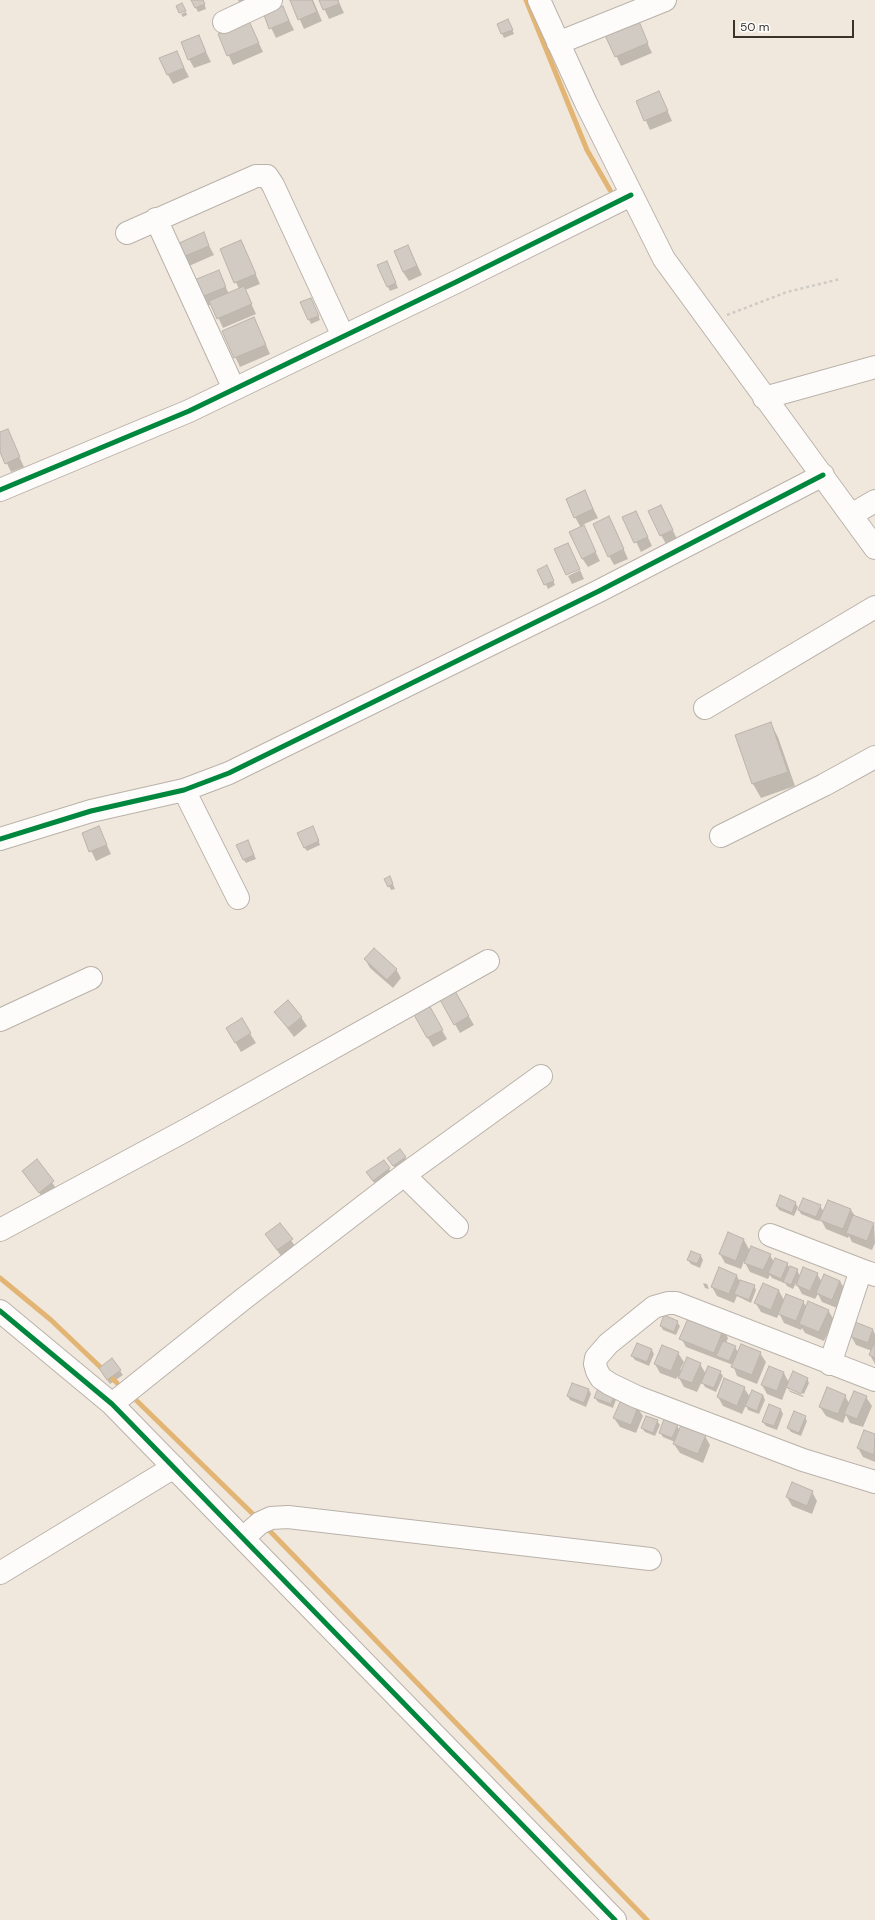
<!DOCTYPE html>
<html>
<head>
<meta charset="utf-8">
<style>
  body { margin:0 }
  #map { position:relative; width:875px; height:1920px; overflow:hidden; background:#f1e8dd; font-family:"DM Sans",sans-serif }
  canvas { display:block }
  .scale { position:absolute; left:733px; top:20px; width:121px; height:18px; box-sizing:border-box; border:2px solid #39332b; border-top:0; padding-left:5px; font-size:12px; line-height:14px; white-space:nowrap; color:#39332b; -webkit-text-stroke:3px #fff; paint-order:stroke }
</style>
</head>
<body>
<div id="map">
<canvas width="875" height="1920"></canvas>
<div class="scale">50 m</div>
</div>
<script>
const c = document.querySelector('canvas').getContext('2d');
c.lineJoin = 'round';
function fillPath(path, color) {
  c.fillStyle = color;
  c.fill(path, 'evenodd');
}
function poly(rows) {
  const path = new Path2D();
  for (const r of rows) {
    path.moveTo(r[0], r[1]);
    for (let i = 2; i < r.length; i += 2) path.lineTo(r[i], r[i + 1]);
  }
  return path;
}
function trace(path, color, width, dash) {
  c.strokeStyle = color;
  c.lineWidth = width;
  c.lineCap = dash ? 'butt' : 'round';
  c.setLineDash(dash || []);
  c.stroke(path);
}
const shadow = poly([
  [192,0,203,0,206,9,198,12],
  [238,0,245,0,239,2],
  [291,0,313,0,322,21,304,29],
  [320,0,338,0,344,13,329,19],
  [283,8,294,30,276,38,265,15],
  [186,12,187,15,183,17,181,14],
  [637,21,652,53,621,66,606,34],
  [249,22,263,52,233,65,219,34],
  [498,25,510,25,514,34,504,38],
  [198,36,211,62,194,68,189,59],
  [176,52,189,77,173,84,168,75],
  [659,92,672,121,650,130,637,101],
  [203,234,214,255,189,266,183,257],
  [241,241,260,284,245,290,256,314,223,328,212,304,205,307,199,298,218,271,229,294,239,289,221,249],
  [408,246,422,275,409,281,403,272],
  [389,267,398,288,390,291,388,287],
  [301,303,313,303,320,320,311,324],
  [254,318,270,354,240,367,223,331],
  [7,430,24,467,11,472,0,449,0,433],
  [585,492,598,518,582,525,600,561,588,567,582,558,581,528,575,517],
  [661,506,677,539,666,544,661,535],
  [636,512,652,546,641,552,624,517],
  [614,527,628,559,614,565,609,556],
  [539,570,549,571,555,585,548,589],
  [580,570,584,579,572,584,568,576],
  [770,723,778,737,795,786,761,798,753,784,736,735],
  [99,828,111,854,96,861,83,834],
  [315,832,320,845,307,851,304,847],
  [250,846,256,859,246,863,243,859],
  [392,882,395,889,391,890,389,886],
  [365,959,396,969,401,978,393,988,370,968],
  [454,991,474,1025,460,1033,440,998],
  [428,1006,447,1039,433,1047,414,1014],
  [275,1012,301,1017,307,1026,294,1037],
  [241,1019,256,1043,241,1052,232,1037],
  [405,1157,407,1162,396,1169,391,1163],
  [37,1161,58,1191,45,1201,24,1171],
  [383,1161,392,1173,376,1185,370,1177],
  [828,1201,851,1210,855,1216,874,1224,875,1243,872,1250,852,1242,849,1236,848,1238,826,1229,820,1218,818,1221,801,1214,799,1210,820,1206,824,1212],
  [795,1203,798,1207,794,1216,779,1210,777,1206],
  [280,1224,297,1249,283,1259,266,1234],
  [728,1234,744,1240,750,1251,770,1255,774,1262,787,1264,789,1267,797,1270,800,1276,817,1274,822,1282,840,1281,845,1290,837,1308,822,1302,818,1294,815,1299,802,1294,796,1283,793,1289,787,1286,784,1281,784,1283,772,1278,770,1275,768,1279,750,1272,744,1261,741,1269,725,1263,720,1254],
  [701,1256,703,1260,700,1268,691,1264,688,1260],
  [737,1276,740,1282,754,1286,756,1290,751,1303,737,1296,734,1303,717,1296,712,1287],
  [703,1283,707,1284,709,1289,705,1288],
  [763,1284,779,1291,784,1300,803,1302,807,1307,828,1310,834,1320,824,1341,805,1333,802,1328,801,1330,784,1323,779,1313,777,1318,761,1312,755,1302],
  [677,1322,680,1326,676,1335,663,1330,661,1326],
  [723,1329,728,1338,726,1343,735,1347,738,1352,760,1353,766,1362,757,1384,737,1376,733,1365,686,1347,681,1338],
  [873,1330,875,1334,875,1364,870,1355,872,1351,856,1345,851,1336],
  [652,1350,654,1354,649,1366,635,1360,632,1356],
  [678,1353,684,1362,680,1370,700,1364,706,1374,720,1372,723,1376,716,1392,705,1387,702,1381,697,1392,684,1387,678,1376,676,1379,660,1373,655,1364],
  [112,1360,123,1375,110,1384,102,1373],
  [769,1367,784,1373,789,1383,807,1378,809,1383,804,1394,789,1388,789,1390,804,1396,803,1397,790,1392,787,1387,782,1400,767,1394,762,1385],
  [573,1384,589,1390,591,1394,586,1407,570,1400,568,1396],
  [744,1388,750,1397,763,1395,765,1400,759,1414,748,1410,746,1405,742,1414,723,1406,718,1397],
  [845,1396,849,1403,866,1397,872,1406,863,1427,850,1423,846,1415,843,1423,826,1416,820,1407],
  [617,1397,613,1408,598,1402,595,1398],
  [637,1407,643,1416,636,1433,620,1427,614,1418],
  [781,1410,783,1414,777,1430,766,1426,763,1422],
  [805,1417,807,1421,801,1436,791,1432,788,1428],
  [657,1421,660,1425,655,1436,645,1432,642,1428],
  [677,1426,680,1431,705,1436,710,1445,703,1463,680,1453,674,1444,675,1442,663,1437,660,1432],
  [865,1431,875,1435,875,1462,863,1457,858,1448],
  [812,1492,817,1501,812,1514,792,1506,787,1497]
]);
const stream = poly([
  [526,0,587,150,610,190],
  [0,1278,51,1320,117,1383],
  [137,1401,258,1519],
  [265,1526,647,1920]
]);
const building = poly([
  [191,0,203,0,205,4,195,8,191,0],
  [290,0,312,0,317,12,298,20,290,0],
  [319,0,338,0,339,4,323,10,319,0],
  [182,3,186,11,179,13,176,6,182,3],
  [283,6,289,21,269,29,264,15,283,6],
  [508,19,513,30,501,34,497,24,508,19],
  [638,19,648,43,615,57,604,33,638,19],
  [249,21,259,43,227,56,218,34,249,21],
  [199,35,206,52,188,60,181,42,199,35],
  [177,51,184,68,167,75,159,58,177,51],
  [659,91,668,111,644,121,636,101,659,91],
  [204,232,209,246,183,257,177,244,204,232],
  [241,240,256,274,234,283,220,249,241,240],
  [408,245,417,266,403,272,394,251,408,245],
  [387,261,396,283,387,287,377,265,387,261],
  [219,270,226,287,199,298,192,281,219,270],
  [244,286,252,304,217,319,209,301,244,286],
  [311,298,319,316,308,320,300,302,311,298],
  [254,317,266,345,234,358,222,331,254,317],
  [8,429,20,457,5,464,0,452,0,432,8,429],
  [585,490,593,509,574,518,566,499,585,490],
  [661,505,673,530,660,536,648,511,661,505],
  [636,511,648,537,634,543,622,517,636,511],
  [609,516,624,549,608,557,593,524,609,516],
  [584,525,596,552,582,559,569,532,584,525],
  [568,543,580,569,566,575,554,549,568,543],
  [547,565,554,581,544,585,537,570,547,565],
  [771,722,788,772,752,784,735,735,771,722],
  [99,826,107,845,89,852,82,833,99,826],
  [313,826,319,841,304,848,297,833,313,826],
  [248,840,254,855,243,860,236,845,248,840],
  [390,876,393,884,388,887,384,879,390,876],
  [374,948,397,969,387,980,364,959,374,948],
  [454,989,469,1016,454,1025,439,998,454,989],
  [288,1000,302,1017,288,1028,274,1012,288,1000],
  [429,1005,443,1030,427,1038,413,1013,429,1005],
  [242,1018,251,1033,235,1043,226,1028,242,1018],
  [400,1149,406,1157,393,1166,387,1158,400,1149],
  [37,1159,54,1181,39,1193,22,1171,37,1159],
  [384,1160,390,1168,373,1181,366,1172,384,1160],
  [780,1195,796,1202,792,1213,776,1206,780,1195],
  [803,1198,821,1205,816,1217,798,1210,803,1198],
  [828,1200,851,1209,843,1229,819,1220,828,1200],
  [853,1215,874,1223,867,1241,846,1233,853,1215],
  [280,1223,293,1239,277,1250,265,1234,280,1223],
  [728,1232,744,1239,736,1261,719,1254,728,1232],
  [751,1246,771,1254,763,1270,744,1263,751,1246],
  [691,1251,701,1255,697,1264,687,1260,691,1251],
  [775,1258,788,1263,781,1279,768,1273,775,1258],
  [790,1266,798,1269,791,1285,783,1282,790,1266],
  [719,1267,737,1275,729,1294,711,1287,719,1267],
  [803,1267,818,1273,810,1291,796,1285,803,1267],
  [824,1274,840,1281,832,1300,816,1293,824,1274],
  [740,1280,755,1285,749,1300,734,1294,740,1280],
  [763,1283,779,1290,771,1310,754,1303,763,1283],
  [786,1294,804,1301,796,1321,778,1314,786,1294],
  [808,1301,829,1310,819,1332,799,1324,808,1301],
  [690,1314,724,1328,714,1353,679,1339,690,1314],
  [664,1315,678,1321,674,1332,660,1326,664,1315],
  [855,1322,873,1329,868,1343,849,1336,855,1322],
  [723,1341,736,1346,729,1361,716,1356,723,1341],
  [875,1341,875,1358,869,1355,875,1341],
  [637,1343,652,1349,647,1362,631,1356,637,1343],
  [741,1344,761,1352,752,1375,731,1367,741,1344],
  [662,1345,679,1352,671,1371,654,1364,662,1345],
  [687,1357,701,1363,692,1383,678,1378,687,1357],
  [112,1358,121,1370,107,1380,99,1368,112,1358],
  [708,1366,721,1371,714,1388,701,1383,708,1366],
  [769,1366,784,1372,777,1391,761,1385,769,1366],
  [793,1371,808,1378,801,1394,786,1387,793,1371],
  [724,1378,745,1387,737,1406,717,1397,724,1378],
  [572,1383,589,1389,584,1403,567,1396,572,1383],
  [599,1386,616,1392,611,1404,594,1398,599,1386],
  [827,1387,846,1395,838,1414,819,1407,827,1387],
  [752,1390,763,1395,757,1411,745,1406,752,1390],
  [854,1391,867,1396,857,1419,844,1414,854,1391],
  [621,1400,638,1407,631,1425,613,1418,621,1400],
  [769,1404,781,1409,774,1426,762,1422,769,1404],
  [794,1411,806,1416,799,1433,787,1428,794,1411],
  [646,1416,658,1420,653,1433,641,1428,646,1416],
  [664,1419,678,1425,672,1438,659,1433,664,1419],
  [681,1425,706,1435,698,1454,673,1444,681,1425],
  [864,1430,875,1434,874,1455,857,1448,864,1430],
  [792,1482,813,1491,807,1506,786,1497,792,1482]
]);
const path = poly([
  [727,315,787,292,840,279]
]);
const minor = poly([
  [539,0,586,103,664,259,875,548],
  [224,22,271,0],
  [558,43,665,0],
  [156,219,234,389],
  [127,233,256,176,267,176,273,185,343,336],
  [764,398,875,367],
  [0,490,189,411,456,282,631,195],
  [851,515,875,501],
  [705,708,875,607],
  [184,790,238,898],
  [721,836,824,785,875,757],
  [0,839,91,811,184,790,229,773,599,591,823,475],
  [0,1020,91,978],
  [404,1175,457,1227],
  [0,1230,188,1129,488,961],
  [770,1235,861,1270],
  [0,1311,112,1404,615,1920],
  [830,1364,861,1270,875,1275],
  [875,1380,676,1303,668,1303,654,1307,608,1344,596,1358,595,1364,597,1371,601,1378,610,1384,637,1397,803,1460,875,1482],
  [112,1404,242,1300,404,1175,541,1076],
  [243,1538,260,1523,271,1518,288,1517,650,1559],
  [0,1573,174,1467]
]);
const cycleway = poly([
  [0,490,189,411,456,282,631,195],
  [0,839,91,811,184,790,229,773,599,591,823,475],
  [0,1311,112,1404,615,1920]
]);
fillPath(shadow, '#0003');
trace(stream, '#e2b575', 5);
fillPath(building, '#d2cbc3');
trace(building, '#bbb4ab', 1);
trace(minor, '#b9b2aa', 24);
trace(path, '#cecbc6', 2.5, [3, 3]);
trace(minor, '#fdfcfa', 22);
trace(cycleway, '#00873e', 5);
</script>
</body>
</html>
